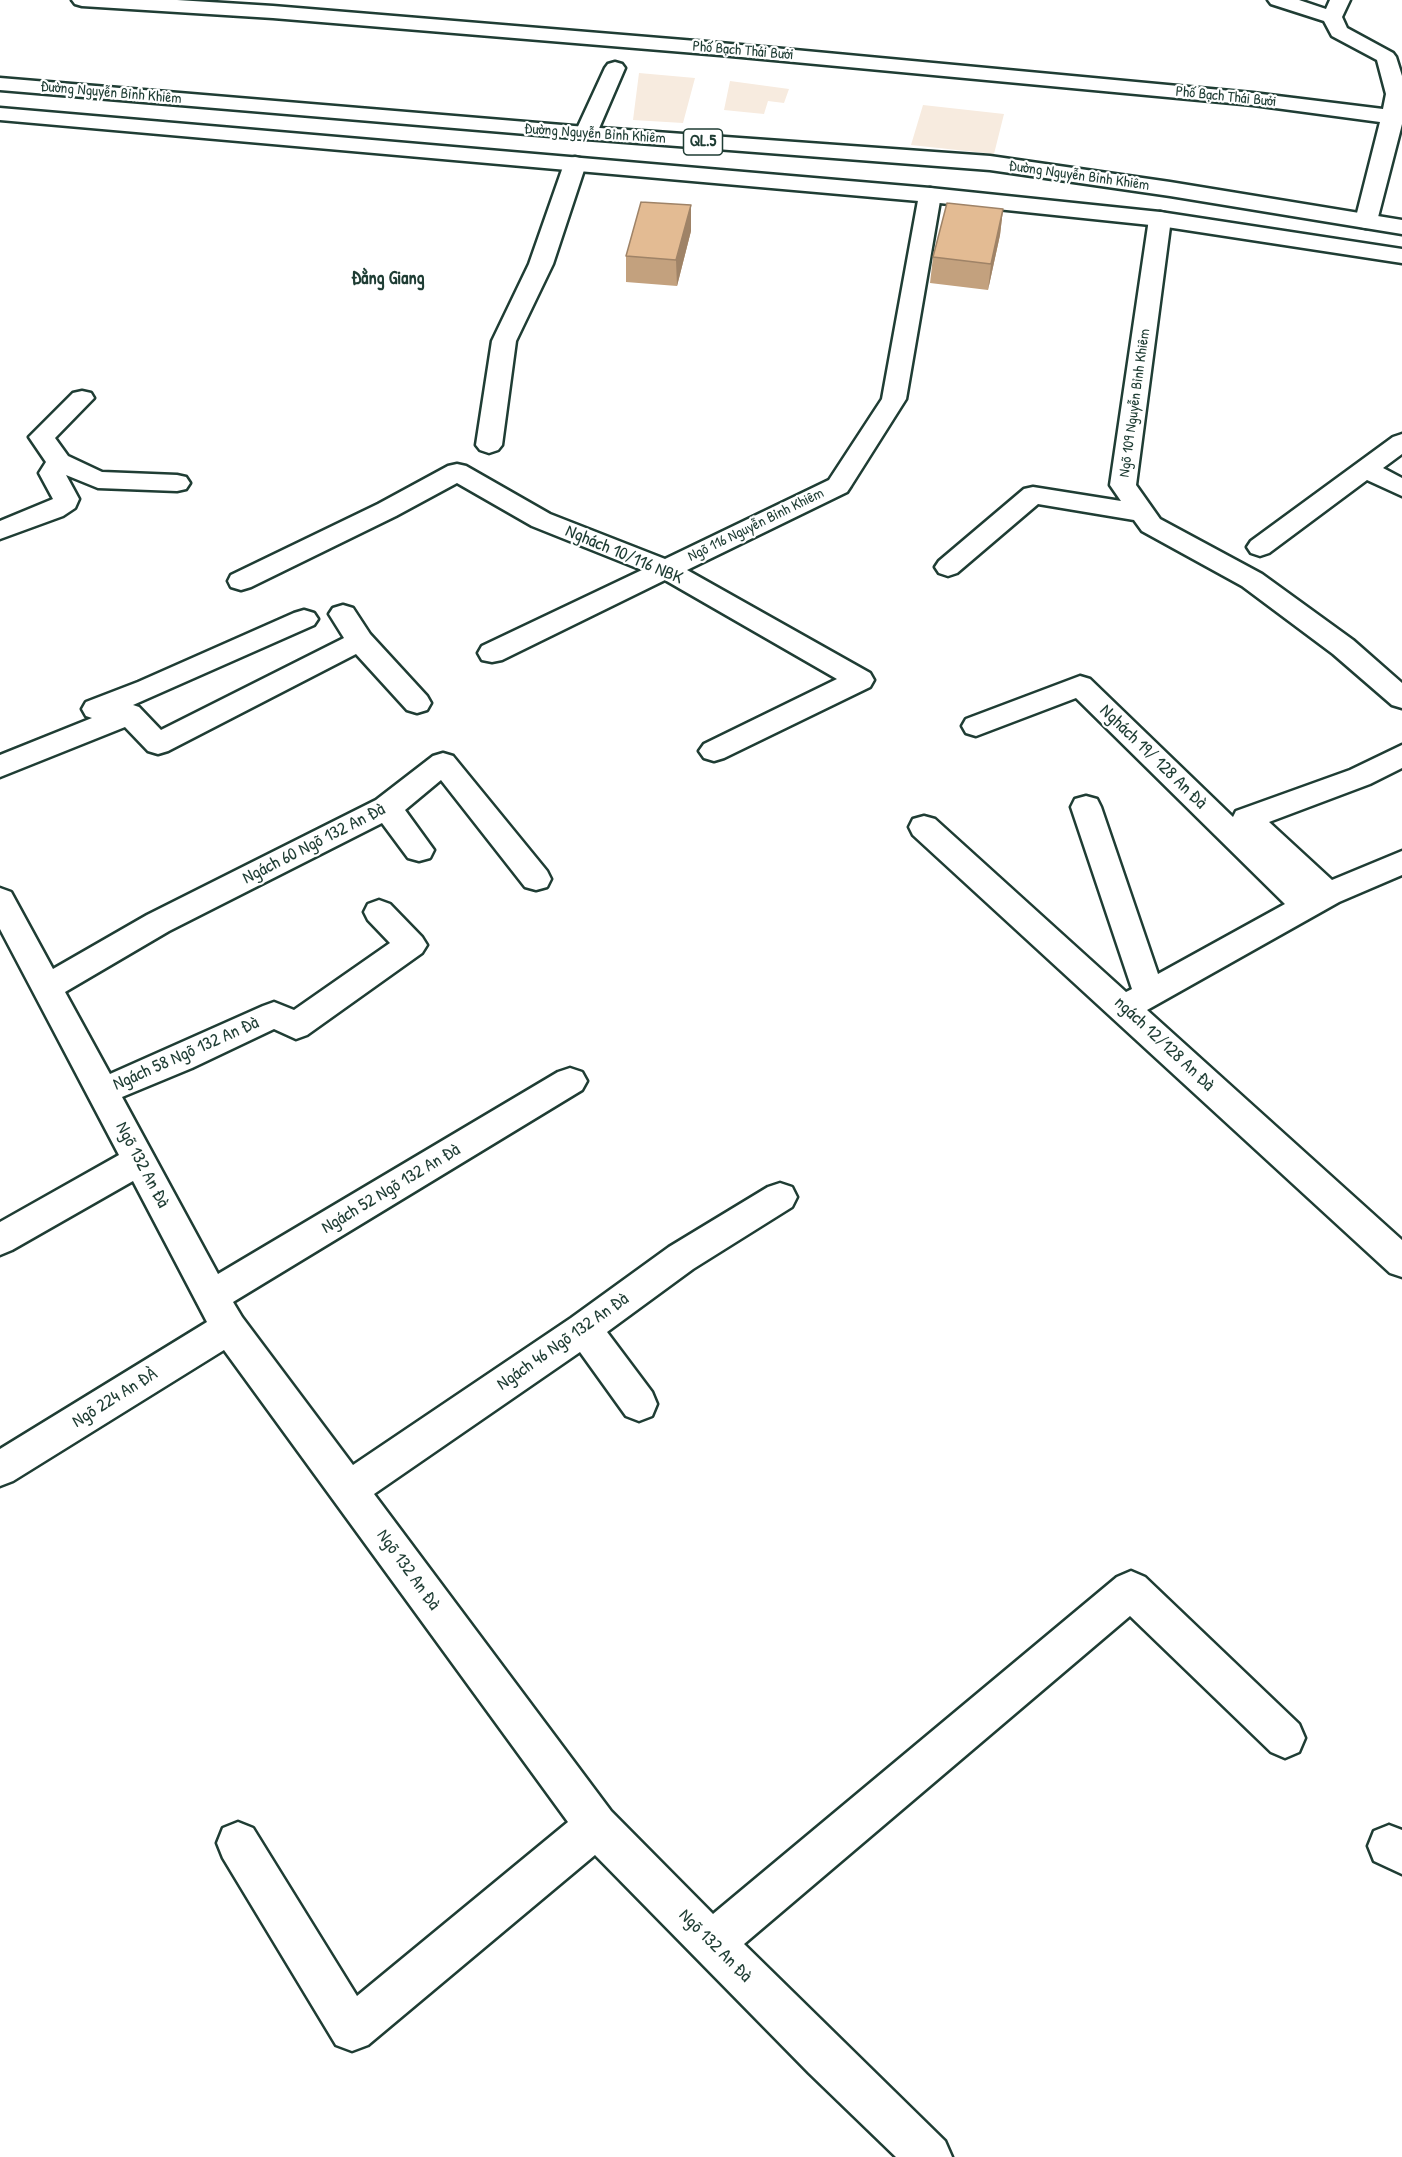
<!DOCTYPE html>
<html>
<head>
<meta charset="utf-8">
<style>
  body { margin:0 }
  canvas { display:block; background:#fff }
</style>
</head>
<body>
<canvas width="1402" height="2157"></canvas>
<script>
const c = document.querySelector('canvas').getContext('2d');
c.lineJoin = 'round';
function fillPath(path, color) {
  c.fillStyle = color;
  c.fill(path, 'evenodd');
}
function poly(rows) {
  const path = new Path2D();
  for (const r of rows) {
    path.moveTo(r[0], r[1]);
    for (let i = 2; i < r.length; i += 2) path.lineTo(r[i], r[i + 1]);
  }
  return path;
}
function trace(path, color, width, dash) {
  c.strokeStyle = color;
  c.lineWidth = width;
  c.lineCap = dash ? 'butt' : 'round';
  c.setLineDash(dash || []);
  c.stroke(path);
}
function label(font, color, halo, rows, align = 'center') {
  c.font = font + ' "Patrick Hand",sans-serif';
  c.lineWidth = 4.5;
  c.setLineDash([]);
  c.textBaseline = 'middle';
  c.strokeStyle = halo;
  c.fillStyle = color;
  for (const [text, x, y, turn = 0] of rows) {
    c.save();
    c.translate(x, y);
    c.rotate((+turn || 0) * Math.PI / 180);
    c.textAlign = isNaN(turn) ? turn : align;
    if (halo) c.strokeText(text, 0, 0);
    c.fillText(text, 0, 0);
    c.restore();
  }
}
const built = poly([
  [639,73,695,78,683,123,633,120],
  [730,81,789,89,784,103,768,101,764,114,724,110],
  [923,105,1004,114,994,154,911,145]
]);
const minor = poly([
  [72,0,177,0,273,6,720,43,1253,93,1383,109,1386,94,1377,60,1332,36,1324,21,1271,4,1268,0,1299,0,1326,9,1330,0,1350,0,1342,17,1347,28,1393,53,1396,57,1402,76,1402,124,1377,221,1374,226,1366,228,1358,226,1355,221,1380,122,1253,105,720,55,273,18,82,6,75,4,72,0],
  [615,62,622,64,625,68,597,133,594,138,586,139,578,138,575,133,605,68,608,64,615,62],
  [575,157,583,159,586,164,553,264,516,341,502,445,498,450,489,453,480,450,476,445,492,341,529,264,564,164,567,159,575,157],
  [930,188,938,190,941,195,906,399,851,486,847,492,687,570,870,673,874,680,870,687,724,758,714,761,704,758,699,751,704,744,837,679,665,580,502,660,492,662,482,660,478,653,482,646,642,570,532,526,457,483,396,516,251,587,241,590,231,587,228,581,231,575,378,504,448,466,457,464,466,466,550,514,665,559,829,480,882,399,919,195,922,190,930,188],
  [1160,212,1168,214,1171,219,1136,485,1160,519,1262,574,1353,640,1402,683,1402,708,1392,705,1333,654,1242,586,1142,531,1134,520,1038,504,957,573,948,576,939,573,935,567,939,561,1024,489,1033,487,1121,501,1110,485,1149,219,1152,214,1160,212],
  [82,391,91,393,94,398,55,438,68,456,102,472,177,475,186,477,190,483,186,489,177,491,98,488,66,475,79,499,75,508,63,516,0,539,0,521,53,499,39,473,46,462,29,437,73,393,82,391],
  [1402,434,1402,454,1383,468,1402,478,1402,496,1367,480,1269,553,1260,556,1251,553,1247,547,1251,541,1393,437,1402,434],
  [343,605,353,608,370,634,427,696,431,703,427,710,417,713,407,710,356,654,168,751,158,754,148,751,125,727,0,777,0,755,92,718,86,716,82,709,86,702,138,682,294,613,304,610,314,613,318,619,314,625,133,705,139,707,161,730,344,638,329,614,333,608,343,605],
  [1080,676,1090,679,1233,817,1236,811,1350,770,1402,745,1402,768,1370,784,1269,822,1332,880,1402,851,1402,875,1339,902,1147,1010,1402,1240,1402,1277,1390,1273,913,835,909,827,913,819,924,816,935,819,1126,992,1132,989,1071,807,1075,799,1086,796,1097,799,1101,807,1158,974,1285,904,1076,698,976,736,966,733,962,726,966,719,1080,676],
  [443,753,453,756,547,871,551,879,547,887,536,890,525,887,441,780,405,810,434,850,430,858,419,861,408,858,382,823,169,931,65,992,110,1074,263,1006,274,1002,294,1010,390,943,368,920,364,912,368,904,379,900,390,904,422,937,427,945,422,953,307,1035,296,1039,274,1029,192,1068,122,1097,218,1274,558,1072,570,1068,582,1072,587,1081,582,1090,233,1302,242,1317,353,1465,571,1318,669,1247,768,1187,780,1183,792,1187,797,1197,792,1207,693,1269,607,1332,652,1392,657,1404,652,1416,639,1421,626,1416,580,1352,374,1494,611,1811,713,1914,1117,1577,1131,1571,1145,1577,1299,1724,1305,1738,1299,1752,1285,1758,1271,1752,1130,1616,744,1944,945,2141,952,2157,896,2157,809,2073,595,1855,368,2045,352,2051,336,2045,223,1858,217,1843,223,1828,238,1822,253,1828,357,1996,568,1822,224,1350,13,1481,0,1486,0,1449,207,1322,133,1181,12,1250,0,1255,0,1222,119,1155,0,929,0,888,11,892,53,969,147,915,376,800,433,756,443,753],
  [1389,1825,1402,1830,1402,1874,1374,1861,1368,1846,1374,1831,1389,1825]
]);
const highway = poly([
  [0,78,586,127,990,156,1170,182,1402,220,1402,234,1170,196,990,170,586,139,0,90,0,78],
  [0,108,930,188,1160,212,1402,249,1402,263,1160,226,930,202,0,120,0,108]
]);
const wall = poly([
  [1003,209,1000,235,988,290,930,283,933,257],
  [691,231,677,286,626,282,626,256]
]);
const shadedWall = poly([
  [691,205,691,231,677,286,676,260],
  [1003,209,1000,235,988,290,991,264]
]);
const building = poly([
  [641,202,691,205,676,260,626,256,641,202],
  [947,203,1003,209,991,264,933,257,947,203]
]);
const farStreetnames = [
  ["Phố Bạch Thái Bưởi",743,51,5],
  ["Đường Nguyễn Bỉnh Khiêm",111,93,5],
  ["Phố Bạch Thái Bưởi",1226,97,6],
  ["Đường Nguyễn Bỉnh Khiêm",595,134,4],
  ["Đường Nguyễn Bỉnh Khiêm",1079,176,8],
  ["Ngõ 109 Nguyễn Bỉnh Khiêm",1135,403,-82],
  ["Ngõ 116 Nguyễn Bỉnh Khiêm",756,525,-26]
];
const shields = [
  [703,142,39]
];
const shieldNames = [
  ["QL.5",703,142]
];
const farQuarternames = [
  ["Đằng Giang",388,279]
];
const streetNames = [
  ["Nghách 10/116 NBK",624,555,23],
  ["Nghách 19/ 128 An Đà",1153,757,44],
  ["Ngách 60 Ngõ 132 An Đà",314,844,-27],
  ["ngách 12/128 An Đà",1164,1044,43],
  ["Ngách 58 Ngõ 132 An Đà",186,1054,-24],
  ["Ngõ 132 An Đà",142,1165,62],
  ["Ngách 52 Ngõ 132 An Đà",391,1189,-31],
  ["Ngách 46 Ngõ 132 An Đà",563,1342,-35],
  ["Ngõ 224 An ĐÀ",115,1398,-32],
  ["Ngõ 132 An Đà",408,1570,54],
  ["Ngõ 132 An Đà",715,1946,45]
];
fillPath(built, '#f7ebdf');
trace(minor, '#1f3d34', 5);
trace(highway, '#1f3d34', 5);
fillPath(minor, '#fff');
fillPath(highway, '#fff');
fillPath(wall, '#c3a17e');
fillPath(shadedWall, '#9f8367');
fillPath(building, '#e3bb93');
trace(building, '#9f8367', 1.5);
label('15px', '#1f3d34', '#fff', farStreetnames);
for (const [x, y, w] of shields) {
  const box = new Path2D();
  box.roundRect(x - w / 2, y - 13, w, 26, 4.5);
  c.fillStyle = '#fff';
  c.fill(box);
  trace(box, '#1f3d34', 1.5);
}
label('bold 16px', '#1f3d34', null, shieldNames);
label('bold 18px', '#1f3d34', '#fff', farQuarternames);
label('18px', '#1f3d34', '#fff', streetNames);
</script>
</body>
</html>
